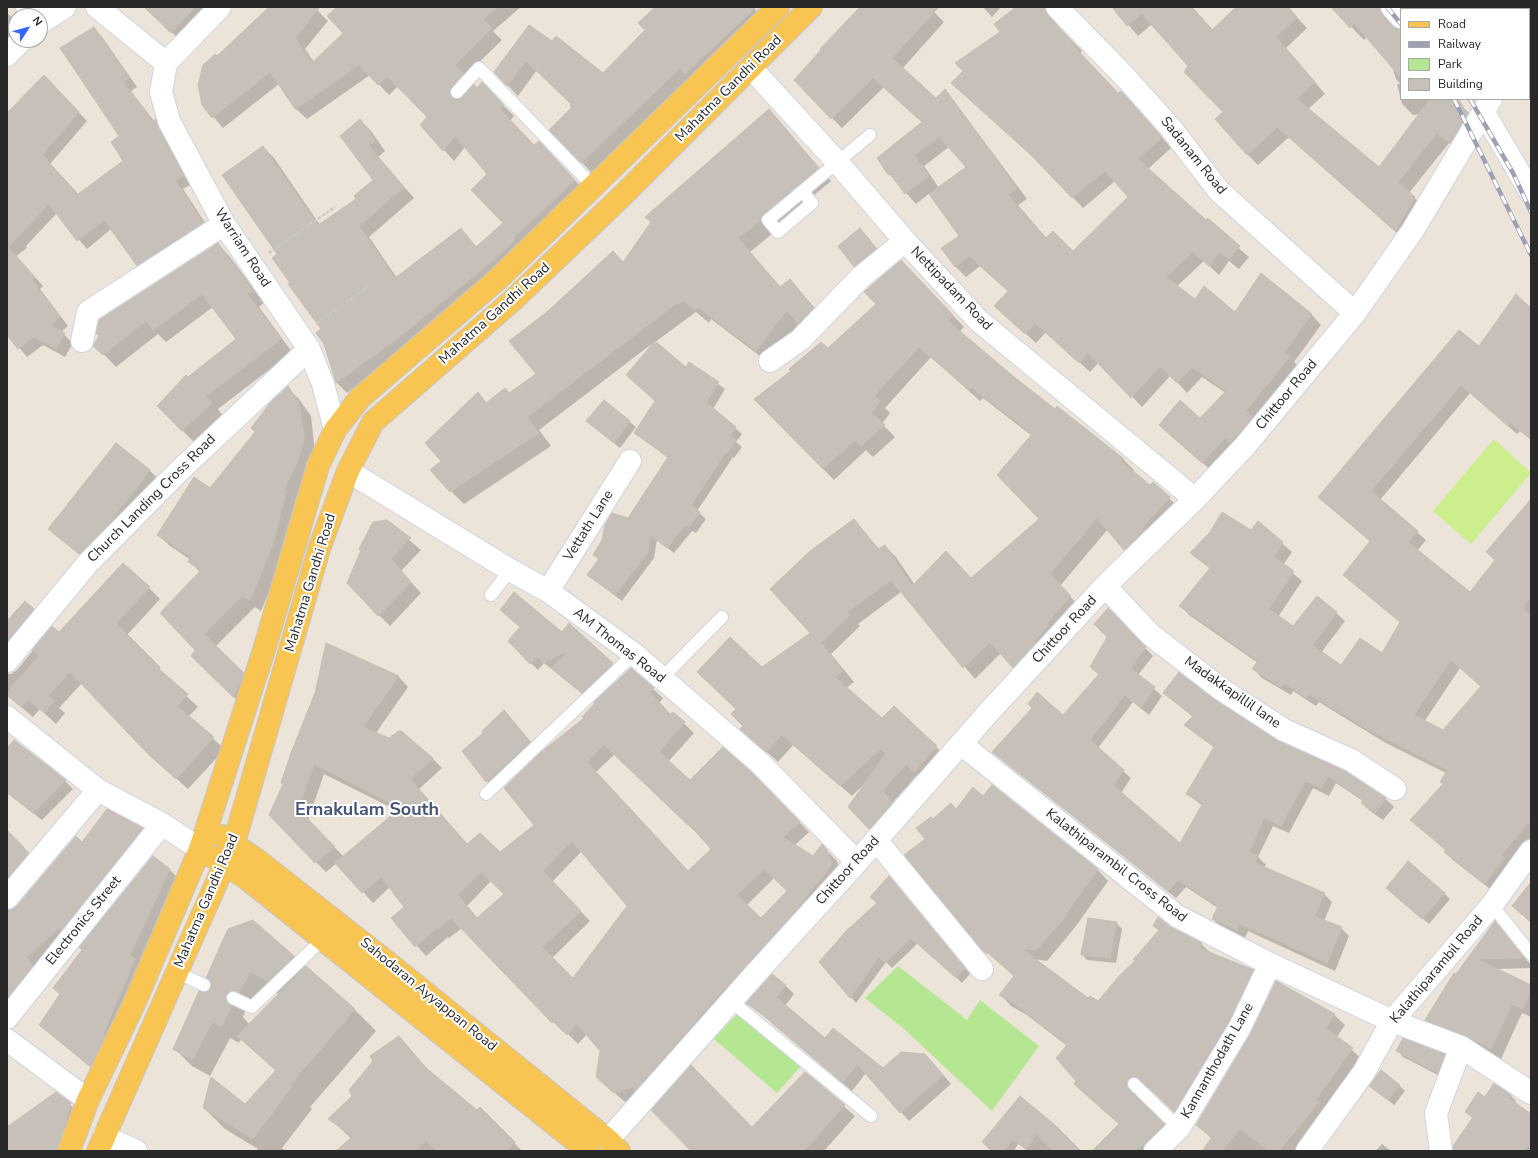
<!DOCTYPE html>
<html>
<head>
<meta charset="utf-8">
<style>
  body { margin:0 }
  #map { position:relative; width:1538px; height:1158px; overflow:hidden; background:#ece3d9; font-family:"Nunito Sans",sans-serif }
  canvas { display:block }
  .frame { position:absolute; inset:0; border:8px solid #292929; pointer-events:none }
  .legend { position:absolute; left:1400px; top:8px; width:130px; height:92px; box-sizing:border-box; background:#fff; border:1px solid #a9a9a9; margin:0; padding:5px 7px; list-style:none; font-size:12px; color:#292929 }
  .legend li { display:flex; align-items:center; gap:8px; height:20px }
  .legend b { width:20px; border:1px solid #a9a9a9 }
  .north { position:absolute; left:8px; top:8px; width:40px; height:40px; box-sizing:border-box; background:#fff; border:1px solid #a9a9a9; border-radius:50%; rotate:54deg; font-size:11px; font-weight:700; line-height:16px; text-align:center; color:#292929 }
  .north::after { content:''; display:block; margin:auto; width:14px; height:18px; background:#3368ff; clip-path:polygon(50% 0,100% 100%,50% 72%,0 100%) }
</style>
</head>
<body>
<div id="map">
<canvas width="1538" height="1158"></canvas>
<div class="frame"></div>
<ul class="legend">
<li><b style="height:5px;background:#f8c553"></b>Road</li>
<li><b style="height:5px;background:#9ca1b4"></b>Railway</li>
<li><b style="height:11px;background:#b5e692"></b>Park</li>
<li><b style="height:11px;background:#c7c0b9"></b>Building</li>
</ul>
<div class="north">N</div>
</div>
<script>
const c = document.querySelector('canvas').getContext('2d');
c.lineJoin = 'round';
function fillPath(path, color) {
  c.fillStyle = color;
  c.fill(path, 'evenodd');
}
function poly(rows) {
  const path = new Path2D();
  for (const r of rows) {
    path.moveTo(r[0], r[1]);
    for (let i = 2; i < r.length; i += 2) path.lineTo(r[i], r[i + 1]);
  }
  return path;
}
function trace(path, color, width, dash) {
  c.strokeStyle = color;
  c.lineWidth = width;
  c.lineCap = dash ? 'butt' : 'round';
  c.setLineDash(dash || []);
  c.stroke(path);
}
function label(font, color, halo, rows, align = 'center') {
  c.font = font + ' "Nunito Sans",sans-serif';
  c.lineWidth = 4;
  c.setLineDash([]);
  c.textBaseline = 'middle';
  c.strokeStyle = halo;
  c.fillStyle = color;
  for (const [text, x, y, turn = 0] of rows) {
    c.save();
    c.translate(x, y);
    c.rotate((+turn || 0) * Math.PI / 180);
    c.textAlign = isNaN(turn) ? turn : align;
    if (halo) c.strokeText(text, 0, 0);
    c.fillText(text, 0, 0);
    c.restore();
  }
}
const green = poly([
  [898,966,967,1020,980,1000,1039,1046,992,1111,903,1028,865,998],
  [738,1013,802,1065,777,1093,714,1039]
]);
const pitch = poly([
  [1494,439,1531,473,1471,544,1433,511]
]);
const shadow = poly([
  [145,7,221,7,186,46],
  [269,7,314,7,328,21,305,49,314,62,344,33,338,7,521,7,493,31,502,40,465,76,477,89,482,84,514,116,510,121,535,146,549,153,585,191,404,351,347,393,337,383,325,343,323,330,291,283,279,255,263,147,274,158,320,225,357,199,375,180,360,120,371,131,385,151,378,157,414,198,369,237,397,278,461,230,477,247,505,223,488,174,465,147,454,161,444,150,429,117,398,86,389,95,370,75,307,119,296,109,279,84,223,128,203,105,218,57],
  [656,7,753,7,764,19,592,173,551,130,573,107,573,105,537,70,518,96,495,72,529,27,603,74,647,30],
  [862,7,929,7,944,22,902,69,936,99,945,91,954,101,1027,199,1018,205,1047,239,1073,253,1129,197,1115,181,1083,208,1039,162,1001,32,1017,7,1050,7,1055,13,1055,21,1058,27,1082,51,1080,53,1118,94,1131,102,1171,148,1148,169,1249,257,1239,269,1229,261,1219,275,1204,261,1177,286,1195,300,1236,314,1311,314,1321,325,1294,362,1299,367,1213,472,1170,435,1200,419,1226,393,1202,377,1187,393,1171,375,1142,407,1099,362,1090,372,1046,332,1036,343,995,306,1009,291,980,266,966,277,955,266,960,236,930,193,916,204,889,174,923,123,884,87,842,128,832,118],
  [949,147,967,167,939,188,924,166],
  [983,7,1001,7,992,17],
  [1113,7,1192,7,1213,30,1238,7,1287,7,1307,28,1286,48,1325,94,1308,109,1379,168,1420,114,1413,115,1402,104,1397,84,1400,84,1396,79,1392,66,1367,36,1364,40,1332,7,1378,7,1395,28,1401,32,1401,99,1448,99,1462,106,1473,117,1461,153,1449,143,1409,193,1425,208,1406,241,1289,137,1258,165,1247,154,1224,112,1190,66,1152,24,1138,36],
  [7,13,16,21,16,31,7,42],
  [94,28,102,37,137,87,131,91,154,121,164,129,175,152,173,153,192,184,183,189,211,232,146,274,137,265,111,229,87,249,57,213,26,246,27,248,16,256,43,286,40,289,68,326,61,332,73,343,65,357,43,345,27,357,7,333,7,116,53,85,87,121,50,164,79,195,124,162,120,136],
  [769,111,831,181,776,227,773,233,750,252,781,288,790,280,826,321,812,336,799,323,769,363,711,319,709,323,696,312,655,342,686,369,689,363,725,389,713,409,742,434,736,442,742,447,734,458,733,457,697,511,706,519,696,533,692,531,674,553,657,540,654,558,622,601,588,575,599,560,594,554,628,520,668,458,636,433,656,401,653,343,539,430,551,446,464,504,451,491,442,461,478,393,487,403,510,394,537,374,547,312,613,252,624,263],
  [866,235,882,255,860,272,855,266],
  [218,244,230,257,264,303,259,307,292,352,218,409,223,416,195,443,158,406,188,378,237,340,213,307,166,342,158,334,116,367,95,345],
  [912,273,964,327,959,332,1055,411,1123,459,1134,470,1133,472,1150,487,1154,483,1180,509,1136,560,1108,529,1060,586,1081,608,1024,678,1001,653,975,679,901,592,858,624,860,626,831,654,854,682,846,688,882,720,936,747,947,758,926,783,918,774,892,803,903,814,881,840,850,806,863,785,852,796,793,745,778,762,741,729,744,726,738,709,762,669,811,633,854,520,880,550,885,546,896,557,915,585,972,579,1041,519,1032,436,983,398,980,401,931,357,885,408,890,413,882,424,895,437,873,457,866,450,834,480,755,400,828,350],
  [1531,309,1531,440,1520,431,1517,434,1470,393,1380,500,1426,540,1417,551,1470,593,1496,560,1531,500,1531,839,1509,864,1494,892,1454,861,1445,852,1446,851,1421,828,1444,785,1446,773,1384,742,1319,702,1316,706,1293,691,1291,695,1262,678,1254,669,1258,663,1189,615,1181,606,1211,569,1191,553,1252,531,1258,523,1292,552,1283,565,1302,581,1278,617,1293,628,1336,613,1345,621,1321,653,1341,667,1382,654,1400,622,1344,575,1371,542,1328,505,1479,348],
  [1460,668,1481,687,1443,732,1424,722],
  [288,388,299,399,311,416,315,451,313,463,295,501,298,504,284,556,261,611,255,607,215,647,255,686,245,708,192,655,197,650,200,572,189,561,191,560,170,546,158,535,210,490,256,432],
  [604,401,636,427,620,448,587,421],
  [116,444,150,471,162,482,92,565,49,529],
  [387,521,421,550,401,571,421,593,390,626,379,615],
  [149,588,160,599,127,635,170,680,198,707,188,717,225,749,188,789,160,764,82,683,59,708,65,713,56,724,40,709,33,717,7,695,7,674,11,674,17,670,52,627,59,633],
  [1108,609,1153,656,1138,675,1162,696,1149,715,1133,702,1098,748,1131,778,1121,793,1181,845,1203,806,1187,794,1215,748,1185,725,1193,717,1164,693,1214,700,1277,741,1344,772,1386,799,1394,807,1383,820,1370,811,1362,803,1363,801,1336,783,1329,796,1313,788,1289,833,1273,826,1258,857,1266,865,1264,868,1324,894,1332,902,1324,921,1341,928,1349,936,1335,971,1248,931,1245,938,1221,927,1213,919,1218,908,1186,887,1176,898,993,752,1063,717,1099,675,1091,667,1109,637],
  [33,610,44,621,7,669,7,623],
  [508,617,562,634,569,625,619,671,589,699,544,663,538,670,509,641,521,628],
  [327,644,399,677,408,687,376,733,432,758,442,768,419,789,468,845,500,853,535,825,505,788,653,689,663,698,659,703,671,715,673,713,694,733,668,762,691,782,751,773,809,832,795,845,814,858,822,846,837,861,841,876,643,1097,625,1102,607,1086,601,1051,587,1034,578,1044,565,1031,563,1032,462,928,449,938,448,937,426,956,392,918,406,907,390,887,373,903,337,863,326,872,316,862,284,784,316,693],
  [615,754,713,849,688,872,596,772],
  [324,774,398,811,344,857,308,820],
  [582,851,629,906,573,979,552,958,590,921,552,882],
  [774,878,788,892,761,920,746,906],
  [491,881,505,894,478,919,467,906],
  [510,717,536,748,493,787,487,781],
  [7,749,65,781,73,789,42,820,7,793],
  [992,786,1098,870,1108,881,1076,926,1047,961,1034,959,1088,1000,1098,1002,1136,961,1135,960,1171,928,1201,944,1212,954,1253,970,1264,981,1185,1122,1151,1089,1143,1087,1139,1090,1137,1097,1139,1100,1174,1136,1160,1151,1093,1151,1120,1125,1077,1081,1067,1046,1027,1015,1011,1006,1001,995,1015,977,982,948,926,839,933,820,983,797],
  [142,829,155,842,7,1001,7,913,17,907,82,844],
  [7,831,36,862,14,887,7,880],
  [170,870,180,880,101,1076,40,1025],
  [889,877,970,974,962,983,918,943,892,968,886,962,856,1003,820,962,878,904],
  [1531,884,1531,923,1513,906],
  [1393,893,1444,893,1450,899,1429,924],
  [252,921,355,1010,376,1031,310,1107,312,1109,282,1148,286,1151,256,1151,258,1149,225,1129,204,1108,245,1105,276,1071,241,1039,239,1043,230,1038,210,1076,192,1066,175,1049,205,993,212,988],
  [268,988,279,994,249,1024,243,1017,246,1009],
  [1495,922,1531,965,1531,968,1495,969,1531,986,1531,1017,1522,1013,1501,1059,1476,1045,1436,1030,1426,1020],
  [1116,923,1122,929,1116,963,1087,960,1082,954],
  [785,985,794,994,785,1006,825,1039,883,1069,934,1064,951,1084,909,1121,866,1073,852,1091,748,1003],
  [1334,1015,1345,1025,1337,1037,1362,1059,1298,1151,1204,1151,1212,1139,1197,1125],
  [399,1037,432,1074,477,1111,480,1108,522,1151,338,1151,352,1139,330,1119,353,1096],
  [1398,1051,1444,1055,1450,1061,1444,1078,1403,1057],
  [805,1073,855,1116,824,1151,692,1151,752,1128],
  [1399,1085,1405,1091,1394,1105,1371,1086],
  [56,1093,82,1115,70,1151,7,1151,7,1125,9,1127],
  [1510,1095,1516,1101,1515,1103,1531,1115,1531,1151,1459,1151,1473,1119,1467,1112,1485,1098],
  [1020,1097,1080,1151,1028,1151,1018,1144,1014,1151,993,1151],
  [1382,1144,1391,1151,1376,1151]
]);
const building = poly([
  [144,7,195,7,171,33,144,7],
  [269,7,320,7,295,38,312,63,343,33,327,16,337,7,498,7,483,19,492,28,455,65,464,74,451,87,450,95,455,99,460,99,474,84,477,88,482,82,504,105,500,109,534,145,539,141,575,180,513,238,515,240,489,264,394,341,336,383,324,344,316,333,321,329,288,284,290,283,272,258,277,254,222,175,263,146,318,225,356,199,354,196,373,180,340,136,360,119,375,140,368,145,404,187,359,226,395,278,461,228,476,247,503,223,471,190,487,174,455,136,443,151,420,125,427,117,387,76,378,85,359,65,295,109,270,72,212,118,202,105,198,85,203,65,215,54,217,56,269,7],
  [655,7,756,7,685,74,680,68,581,163,549,130,572,107,570,106,571,104,526,61,507,86,494,72,529,25,552,41,556,36,603,73,645,30,638,23,655,7],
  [860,7,939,7,892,58,936,98,945,89,1017,188,1008,195,1046,238,1053,231,1073,251,1128,197,1105,171,1072,198,1031,155,951,83,963,71,955,63,1000,32,994,24,1016,7,1045,7,1048,16,1072,41,1070,42,1118,93,1121,91,1160,135,1162,137,1138,159,1206,220,1208,218,1240,246,1229,259,1219,252,1209,266,1193,252,1166,277,1195,299,1204,286,1235,312,1261,273,1312,314,1284,352,1290,356,1246,411,1252,417,1230,443,1225,438,1202,463,1159,425,1180,400,1200,418,1226,391,1192,367,1177,383,1160,366,1131,398,1088,353,1079,363,1035,323,1025,334,994,306,1008,291,969,256,955,267,941,248,959,236,929,194,966,167,939,137,914,155,929,176,905,194,890,174,888,175,877,158,922,122,873,78,831,119,794,80,821,50,820,49,860,7],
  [1112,7,1192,7,1212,30,1236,7,1288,7,1297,17,1276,37,1315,82,1297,99,1379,167,1430,99,1459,99,1467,115,1450,143,1437,133,1398,182,1415,197,1395,231,1277,127,1247,155,1215,119,1223,112,1184,72,1188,66,1141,13,1127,26,1112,7],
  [1331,7,1380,7,1382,15,1392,25,1401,30,1401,78,1354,23,1350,28,1331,7],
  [94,27,129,78,123,82,153,121,156,119,167,143,166,144,184,175,175,180,203,223,137,266,104,220,77,241,49,204,8,247,35,277,32,280,60,317,50,325,65,333,56,349,34,337,18,349,7,335,7,113,44,75,79,112,42,155,78,194,123,161,111,142,119,136,60,48,94,27],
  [769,109,819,168,763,214,761,220,738,238,780,287,790,279,814,308,798,324,787,310,756,351,698,307,696,311,683,300,678,305,677,303,527,417,539,433,450,492,430,470,441,461,425,443,478,392,486,403,505,388,509,393,536,374,509,341,547,312,613,251,623,262,651,222,645,217,769,109],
  [860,228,876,248,854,267,838,246,860,228],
  [218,243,253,291,247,294,281,339,206,396,212,403,182,431,157,406,186,375,188,377,236,339,202,294,153,330,146,321,103,355,93,346,99,336,96,333,99,320,218,243],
  [901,260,953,315,948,321,1013,376,1055,409,1057,406,1124,459,1121,461,1150,485,1153,482,1170,497,1142,528,1145,530,1124,550,1097,518,1050,574,1071,596,1047,623,1049,626,1034,641,1036,643,1013,668,990,642,963,668,891,580,847,612,850,615,821,643,843,671,835,677,882,718,894,706,937,746,914,772,906,764,882,791,893,803,869,829,848,807,886,753,881,749,840,786,782,735,766,752,740,729,743,726,731,714,736,709,697,672,730,637,762,667,810,633,770,589,810,551,854,519,878,549,885,545,912,586,946,551,971,578,1039,519,997,475,1032,434,971,387,969,390,919,347,874,396,880,401,871,413,885,425,861,446,855,440,823,469,754,399,791,371,789,369,821,342,828,348,876,304,864,292,901,260],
  [1516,294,1531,308,1531,439,1510,423,1508,426,1461,385,1371,491,1418,531,1408,542,1470,592,1495,560,1486,552,1531,499,1531,597,1522,608,1531,616,1531,820,1501,855,1504,858,1485,884,1444,852,1446,850,1410,820,1443,784,1440,782,1447,770,1374,733,1309,694,1307,698,1284,683,1281,687,1252,669,1258,661,1179,606,1210,568,1190,553,1210,532,1222,512,1251,530,1258,521,1283,542,1274,557,1294,571,1269,609,1293,626,1317,596,1337,612,1312,645,1341,665,1360,638,1382,653,1400,622,1343,575,1370,541,1318,497,1459,330,1479,346,1516,294],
  [1451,660,1481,686,1443,730,1414,715,1451,660],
  [655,341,686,367,689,362,719,382,706,402,736,427,730,436,736,440,727,453,726,452,691,505,700,512,689,527,685,525,667,548,650,535,648,552,615,595,587,575,599,559,593,555,602,540,605,525,612,513,628,518,668,457,634,433,655,401,626,375,655,341],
  [288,386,299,403,304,439,298,460,284,489,286,491,273,544,250,600,242,596,204,634,244,673,233,697,191,656,195,650,160,613,201,570,188,562,191,557,157,535,194,477,210,488,255,432,251,428,270,403,288,386],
  [604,400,630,421,614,443,586,421,604,400],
  [116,443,150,470,107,526,79,554,48,529,116,443],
  [387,520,411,538,391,559,411,582,378,616,347,583,361,550,359,549,373,522,387,520],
  [123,563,150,587,116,623,160,667,159,669,188,694,177,706,214,737,176,779,147,753,70,672,48,696,54,701,44,713,28,699,21,707,7,695,7,692,39,656,32,650,52,626,59,632,123,563],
  [514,592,562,632,569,623,613,663,582,693,551,668,566,654,565,652,544,663,537,657,530,664,508,641,520,627,500,610,514,592],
  [25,601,34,609,7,641,7,621,25,601],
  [1108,608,1146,647,1130,668,1155,687,1141,708,1125,695,1090,740,1124,770,1113,785,1180,843,1203,803,1186,794,1214,747,1184,725,1193,716,1163,693,1179,672,1214,699,1277,740,1345,771,1386,798,1375,813,1361,803,1363,800,1328,776,1321,788,1305,781,1281,826,1264,818,1249,852,1258,856,1255,863,1325,893,1314,916,1342,927,1327,963,1240,924,1237,930,1212,919,1218,906,1178,880,1168,891,992,752,1032,708,1028,704,1037,692,1063,715,1099,674,1090,667,1107,637,1094,624,1108,608],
  [326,643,399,676,363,727,389,738,400,730,433,758,410,779,467,844,480,833,500,852,534,825,504,788,540,753,584,718,582,717,595,703,594,702,631,668,654,688,650,692,670,714,673,712,685,722,659,752,690,780,723,747,751,772,800,822,783,837,813,856,822,844,827,850,832,865,805,898,806,899,726,988,725,987,635,1091,633,1087,614,1093,596,1077,600,1051,577,1024,567,1035,555,1021,552,1023,451,918,438,929,437,928,415,947,391,918,404,907,381,877,362,893,335,863,400,808,314,764,298,809,335,847,315,863,269,815,283,784,281,783,291,753,315,693,326,643],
  [604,745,688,825,689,824,711,849,688,871,587,762,604,745],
  [572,841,627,906,573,978,542,947,581,911,543,871,572,841],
  [764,869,787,891,761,918,737,895,764,869],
  [481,872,504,894,477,918,458,895,481,872],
  [504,710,530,742,486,782,462,751,483,733,482,731,504,710],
  [14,740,66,780,33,813,7,792,7,748,14,740],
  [992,785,1098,869,1065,915,1067,915,1036,950,1022,949,1088,998,1090,996,1098,1001,1120,975,1136,960,1133,960,1159,930,1153,926,1158,917,1171,927,1202,943,1199,948,1254,970,1229,1021,1174,1112,1139,1078,1132,1077,1128,1079,1127,1086,1129,1089,1165,1124,1136,1151,1092,1151,1119,1124,1074,1084,1076,1081,1056,1058,1067,1045,1015,1004,999,995,1014,976,988,952,987,954,981,949,904,855,925,839,916,828,931,817,933,819,951,803,956,809,973,787,983,796,992,785],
  [107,809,143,828,61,930,59,928,26,958,33,965,7,998,7,910,17,906,76,836,82,842,107,809],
  [7,830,29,853,7,879,7,830],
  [153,856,170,869,130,955,135,959,103,1034,105,1036,90,1066,39,1025,60,994,53,988,82,950,79,947,153,856],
  [1408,861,1445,893,1422,919,1386,888,1408,861],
  [889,876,965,968,956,978,911,938,885,963,879,957,850,998,819,962,847,930,877,903,870,897,889,876],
  [1531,882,1531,922,1512,906,1531,882],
  [1088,918,1117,922,1110,958,1081,955,1088,918],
  [253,920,294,956,268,981,250,972,239,993,233,991,228,992,226,999,232,1006,221,1027,213,1021,192,1060,173,1049,199,991,205,992,211,988,210,981,206,978,228,929,253,920],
  [1495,921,1524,958,1477,959,1531,985,1531,990,1523,1009,1512,1004,1491,1049,1465,1035,1425,1020,1454,973,1456,974,1495,921],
  [306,966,355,1009,290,1085,292,1087,253,1139,203,1108,211,1077,245,1104,276,1070,237,1036,306,966],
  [772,974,786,985,776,997,825,1038,833,1028,883,1068,901,1052,925,1054,943,1075,900,1113,857,1064,843,1083,763,1015,746,1003,772,974],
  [1276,981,1335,1014,1326,1028,1353,1048,1316,1099,1319,1102,1279,1151,1268,1151,1240,1128,1222,1151,1202,1151,1212,1137,1196,1125,1251,1033,1276,981],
  [399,1036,425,1067,477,1110,480,1107,515,1142,506,1151,436,1151,426,1140,416,1151,336,1151,353,1136,328,1119,352,1096,349,1090,373,1061,370,1056,399,1036],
  [1403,1038,1445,1054,1438,1073,1396,1051,1403,1038],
  [691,1065,752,1127,805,1072,845,1105,804,1151,691,1151,651,1110,691,1065],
  [1381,1070,1400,1085,1388,1100,1369,1086,1381,1070],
  [1494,1083,1511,1095,1509,1098,1531,1114,1531,1143,1525,1151,1453,1151,1453,1146,1473,1117,1465,1112,1478,1092,1485,1097,1494,1083],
  [56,1092,71,1103,57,1151,7,1151,7,1127,56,1092],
  [1020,1096,1055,1125,1081,1151,1053,1151,1036,1134,1026,1149,1012,1139,1004,1151,992,1151,982,1142,1020,1096]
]);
const path = poly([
  [269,253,335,207],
  [317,323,368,287]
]);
const service = poly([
  [457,92,479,68,593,186],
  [803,192,812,203,778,232,768,220,870,135],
  [491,595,510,570],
  [661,679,722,617],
  [486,794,634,654],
  [1492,905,1531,954],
  [176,972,204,985],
  [233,998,252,1007,323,939],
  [731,1001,871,1116],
  [1134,1084,1179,1128]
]);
const minor = poly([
  [27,7,38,16],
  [97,7,166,63],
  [220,7,166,63,161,92,169,121,224,224,309,349,323,384,335,430],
  [1057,7,1127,79,1170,127,1219,191,1355,313],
  [40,23,65,7],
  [7,55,22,40],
  [751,68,838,163,905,241,979,321,1195,499],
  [82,341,88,312,224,224],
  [770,361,800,340,861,277,905,241],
  [348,471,510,570,548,591,634,654,760,763,857,862],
  [1105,586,1151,635,1221,689,1284,730,1351,760,1395,789],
  [548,591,630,461],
  [7,661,88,563,178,472,309,349],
  [961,744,1177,916,1270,964,1392,1021,1461,1047,1436,1113,1441,1151],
  [876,840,982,969],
  [7,898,98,790],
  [7,1018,162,824],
  [7,1040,88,1100],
  [1461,1047,1531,1093],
  [104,1136,136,1151],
  [1155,1151,1179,1128,1240,1027,1270,964],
  [1307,1151,1364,1072,1392,1021,1492,905,1531,851]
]);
const tertiary = poly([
  [1483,111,1531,193],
  [7,717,98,790,162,824,200,849]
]);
const secondary = poly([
  [1392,7,1401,17],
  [1529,41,1531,38],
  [608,1140,757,972,857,862,988,713,1105,586,1195,499,1245,446,1355,313,1413,230,1491,99]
]);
const primary = poly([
  [222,836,257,860,392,966,608,1140,619,1151],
  [213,857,246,878,588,1151],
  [69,1151,88,1100,134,1004,200,849,264,650,318,466,335,430,360,398,498,279,778,7],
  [98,1151,234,843,320,546,348,471,373,422,513,300,620,198,811,7]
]);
const rail = poly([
  [1387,7,1401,24],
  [1403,7,1404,9],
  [1454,99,1531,255],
  [1470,99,1513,173,1531,212]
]);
const streetNames = [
  ["Mahatma Gandhi Road",729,89,-45],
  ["Sadanam Road",1193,156,51],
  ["Warriam Road",242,248,57],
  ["Nettipadam Road",951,289,46],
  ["Mahatma Gandhi Road",495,314,-42],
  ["Chittoor Road",1287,395,-50],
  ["Church Landing Cross Road",152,499,-45],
  ["Vettath Lane",589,526,-58],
  ["Mahatma Gandhi Road",311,583,-73],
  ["Chittoor Road",1065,630,-47],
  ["AM Thomas Road",619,646,38],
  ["Madakkapillil lane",1232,693,35],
  ["Kalathiparambil Cross Road",1116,866,38],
  ["Chittoor Road",848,871,-48],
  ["Mahatma Gandhi Road",207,901,-67],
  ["Electronics Street",84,921,-51],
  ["Kalathiparambil Road",1437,970,-50],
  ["Sahodaran Ayyappan Road",428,995,39],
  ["Kannanthodath Lane",1218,1061,-60]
];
const districtNames = [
  ["Ernakulam South",367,811]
];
fillPath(green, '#b5e692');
fillPath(pitch, '#ccee8d');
fillPath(shadow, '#0003');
fillPath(building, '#c7c0b9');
trace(building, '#c7bfb3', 1);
trace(service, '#cfd4e3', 14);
trace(minor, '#cfd4e3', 24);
trace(tertiary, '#cfd4e3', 24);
trace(secondary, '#cfd4e3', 24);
trace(primary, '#c7c7c7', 24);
trace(path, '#c7c7c7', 2.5, [3, 2]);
trace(service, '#fff', 12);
trace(minor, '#fff', 22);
trace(tertiary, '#fff', 22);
trace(secondary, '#fff', 22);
trace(primary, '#f8c553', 22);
trace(rail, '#9ca1b4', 4.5);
trace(rail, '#fff', 3, [9]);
label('14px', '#292929', '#fff', streetNames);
label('bold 18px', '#47547b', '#fff', districtNames);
</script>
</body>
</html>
